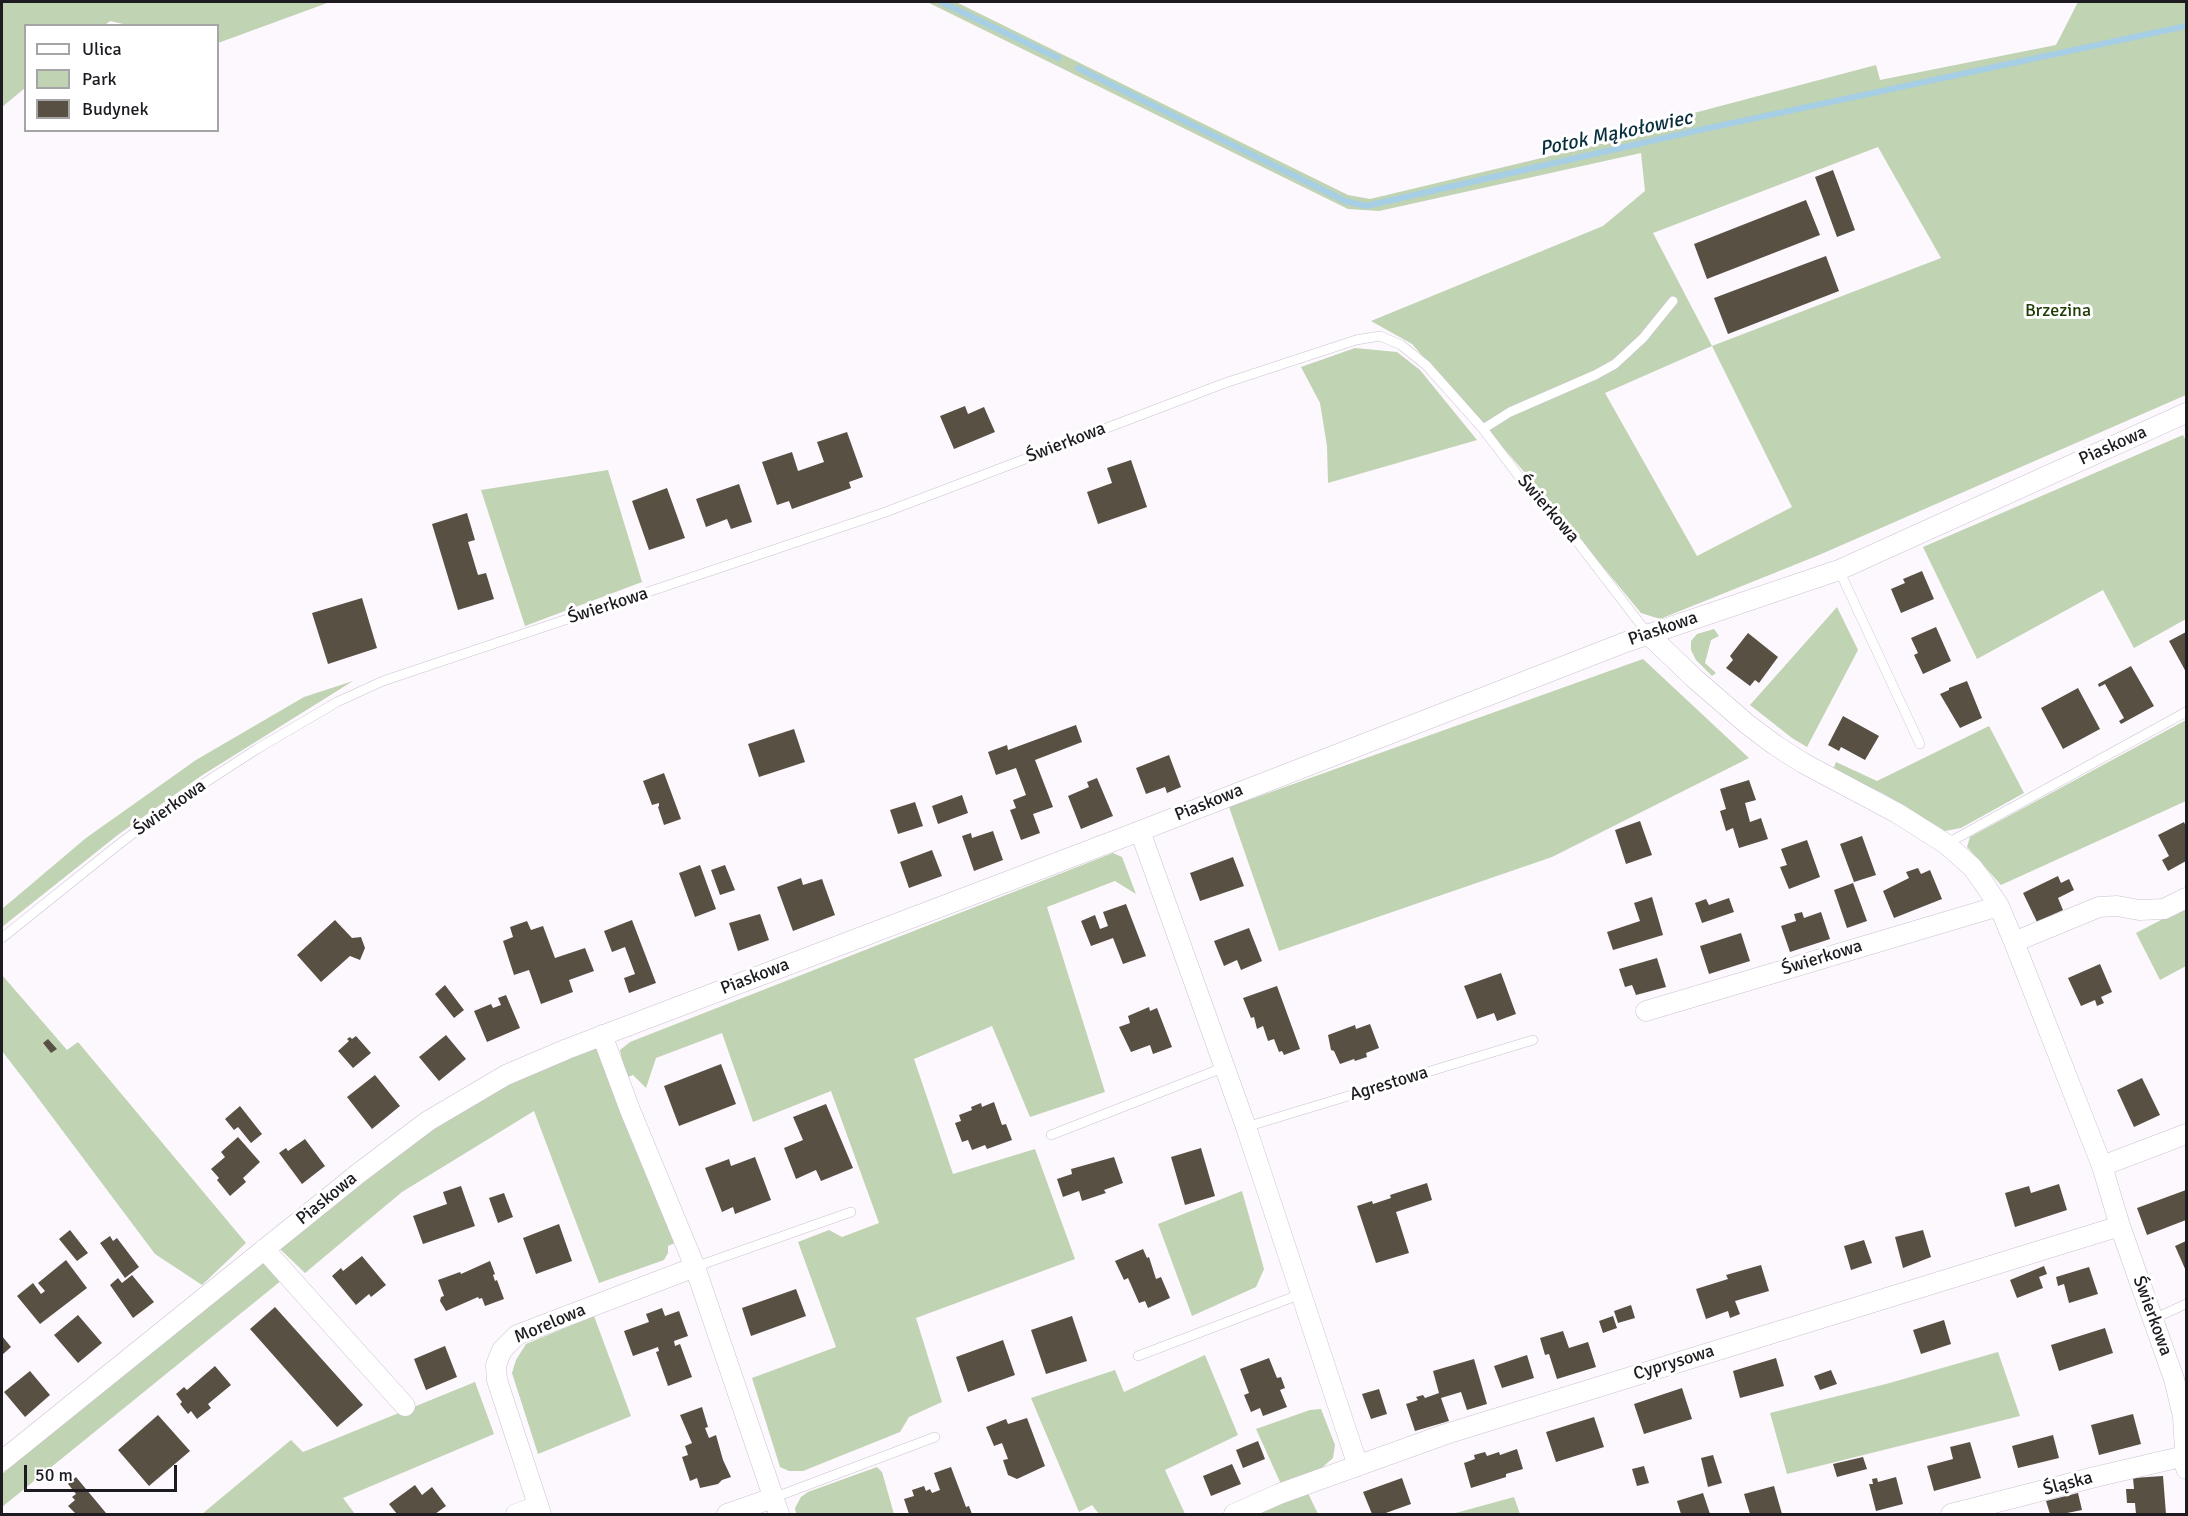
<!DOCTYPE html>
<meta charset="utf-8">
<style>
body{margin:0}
#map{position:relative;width:2188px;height:1516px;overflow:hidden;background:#fcf8fe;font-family:Signika,sans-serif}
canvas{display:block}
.frame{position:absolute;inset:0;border:3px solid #1e1b20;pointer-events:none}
.legend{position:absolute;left:24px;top:24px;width:195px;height:108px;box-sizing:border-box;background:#fff;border:2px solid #a5a4a6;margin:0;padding:8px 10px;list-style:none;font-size:18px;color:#1e1b20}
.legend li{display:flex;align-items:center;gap:12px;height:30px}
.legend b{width:30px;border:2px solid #a5a4a6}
.scale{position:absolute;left:24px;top:1465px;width:153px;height:27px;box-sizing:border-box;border:3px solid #1e1b20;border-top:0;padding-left:8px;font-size:18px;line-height:21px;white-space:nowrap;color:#1e1b20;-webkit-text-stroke:4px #fff;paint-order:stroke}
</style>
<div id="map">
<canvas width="2188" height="1516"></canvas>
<div class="frame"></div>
<ul class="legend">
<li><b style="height:8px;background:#fff"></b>Ulica</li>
<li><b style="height:16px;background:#c0d3b2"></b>Park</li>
<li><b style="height:16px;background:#595044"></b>Budynek</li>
</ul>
<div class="scale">50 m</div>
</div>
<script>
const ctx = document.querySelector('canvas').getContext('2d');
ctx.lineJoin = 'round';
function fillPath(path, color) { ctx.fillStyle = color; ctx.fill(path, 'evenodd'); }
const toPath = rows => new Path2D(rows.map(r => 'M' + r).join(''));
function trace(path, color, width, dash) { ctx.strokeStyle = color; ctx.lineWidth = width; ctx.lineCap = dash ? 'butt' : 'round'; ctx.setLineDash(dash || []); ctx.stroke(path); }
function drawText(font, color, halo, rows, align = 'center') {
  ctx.font = font + ' Signika,sans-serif'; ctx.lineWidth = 6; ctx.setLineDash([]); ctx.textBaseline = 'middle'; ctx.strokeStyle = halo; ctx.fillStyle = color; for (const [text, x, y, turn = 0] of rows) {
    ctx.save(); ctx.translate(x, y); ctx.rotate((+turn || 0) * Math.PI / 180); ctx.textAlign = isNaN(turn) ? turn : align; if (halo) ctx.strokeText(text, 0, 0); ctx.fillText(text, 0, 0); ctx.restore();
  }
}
fillPath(toPath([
 [2,2,330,2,218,43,218,26,132,26,110,21,105,25,26,26,25,88,2,107],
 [927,2,956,2,1348,195,1370,199,1638,135,1637,128,1876,65,1880,80,2056,45,2078,2,2186,2,2186,395,1819,555,1660,619,1641,613,1527,475,1412,344,1371,321,1603,226,1645,191,1641,153,1379,211,1348,209],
 [1878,147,1941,258,1712,346,1653,233],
 [1712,346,1792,507,1697,556,1605,393],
 [1355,348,1397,352,1420,370,1477,440,1328,483,1327,446,1320,403,1301,367],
 [2183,435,2186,441,2186,619,2134,648,2103,590,1977,659,1923,547],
 [608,470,642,582,525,626,481,490],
 [1837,607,1858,650,1807,747,1792,738,1750,705],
 [1714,629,1719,636,1711,640,1705,663,1716,673,1712,676,1696,660,1691,650,1691,641,1697,634],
 [1643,659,1749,758,1552,857,1279,951,1229,807],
 [353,681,201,776,119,834,2,927,2,909,86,838,196,760,304,697],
 [2186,720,2186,801,2001,885,1967,847,1970,837],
 [1989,726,2024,793,1961,828,1945,831,1884,794,1833,770,1836,762,1877,781],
 [1113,853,1122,857,1136,894,1115,881,1047,907,1105,1092,1030,1117,992,1026,914,1059,953,1174,1035,1149,1075,1259,916,1318,942,1402,909,1417,900,1432,803,1471,789,1471,780,1467,752,1378,836,1347,798,1242,829,1230,842,1237,879,1223,831,1091,753,1122,722,1033,656,1058,646,1088,633,1075,626,1078,620,1050,630,1042],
 [2186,907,2186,966,2160,980,2136,933],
 [2,975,67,1050,78,1042,246,1243,202,1285,155,1254,29,1086,2,1051],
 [588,1049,600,1049,675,1243,668,1246,668,1253,664,1260,599,1283,534,1111,402,1192,305,1273,279,1248,414,1142,493,1091],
 [1242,1191,1264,1269,1256,1287,1192,1316,1158,1224],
 [261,1260,282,1280,2,1507,2,1474],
 [594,1316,631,1416,538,1454,512,1373,516,1360,526,1344],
 [1998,1352,2020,1416,1787,1474,1770,1413,1886,1384],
 [1205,1355,1238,1435,1165,1470,1185,1514,1099,1514,1092,1505,1079,1512,1031,1398,1115,1370,1124,1392],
 [475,1382,494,1434,343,1498,355,1514,202,1514,291,1440,303,1452],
 [1321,1409,1335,1445,1333,1458,1317,1472,1281,1484,1256,1429,1310,1410],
 [877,1467,882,1472,894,1514,796,1514,795,1508,801,1497,808,1492],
 [1308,1493,1318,1514,1257,1514],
 [1514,1497,1520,1514,1452,1514]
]), '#c0d3b2');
trace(toPath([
 [941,2,1058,58],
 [1078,68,1345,201,1366,206,1695,131,2186,26]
]), '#a6cfe5', 6);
fillPath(toPath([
 [1833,170,1855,230,1837,237,1815,177],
 [1806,200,1820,235,1707,279,1694,244],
 [1826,256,1839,291,1728,334,1714,298],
 [965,406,968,414,984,407,995,432,954,449,940,416],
 [847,432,863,477,849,482,851,488,792,509,789,501,777,505,762,462,792,452,798,471,824,462,817,442],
 [1131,460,1147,507,1098,524,1087,492,1112,483,1107,468],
 [739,484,752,522,731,529,727,519,706,527,696,499],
 [667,488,685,538,649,550,632,501],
 [467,513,475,540,468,542,478,575,486,573,494,599,458,610,432,524],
 [1922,571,1934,599,1901,613,1891,589,1905,583,1903,579],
 [362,598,377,648,328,664,312,613],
 [1936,627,1951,661,1923,674,1914,655,1918,653,1911,638],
 [2186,632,2186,672,2169,641],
 [1748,633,1778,657,1759,683,1755,680,1750,686,1726,668,1733,660,1730,656],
 [2131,666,2154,706,2121,724,2119,721,2124,718,2105,684,2099,687,2098,684],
 [1967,681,1982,718,1960,728,1940,694,1949,690,1949,688],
 [2078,688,2100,729,2063,749,2041,708],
 [1843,716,1879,736,1865,760,1841,747,1839,751,1828,745],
 [1076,725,1082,742,1035,760,1053,807,1033,814,1040,833,1021,840,1010,810,1016,808,1013,800,1026,795,1016,768,996,775,988,752,1007,745,1008,750],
 [794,729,805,762,759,777,748,744],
 [1169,755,1181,787,1167,793,1165,787,1146,794,1136,768],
 [664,773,681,819,664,825,658,807,659,806,659,803,652,805,643,781],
 [1097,778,1113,816,1081,829,1068,796,1089,787,1087,782],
 [1749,780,1756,800,1745,803,1750,822,1761,818,1768,839,1739,848,1733,828,1726,831,1720,811,1726,809,1720,789],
 [962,795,968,813,938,824,932,806],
 [915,802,923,826,898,834,890,810],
 [1640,821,1652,855,1626,864,1615,830],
 [2184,822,2186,827,2186,861,2168,871,2162,860,2169,856,2158,835],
 [993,831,1003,860,974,871,962,836,971,833,972,838],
 [1862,836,1876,875,1854,882,1840,844],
 [1807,840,1820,877,1789,889,1780,867,1787,865,1781,849],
 [932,850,942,876,909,888,900,862],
 [1233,857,1244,886,1200,901,1190,873],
 [700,865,716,909,695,917,679,873],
 [725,865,735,890,720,895,711,870],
 [1918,868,1921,874,1930,870,1942,899,1894,918,1883,891,1909,878,1906,872],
 [2058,876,2061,883,2069,879,2074,890,2058,898,2063,910,2037,922,2023,893],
 [801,878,803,885,822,879,835,915,793,931,777,887],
 [1853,883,1867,921,1847,928,1834,890],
 [1652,897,1663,935,1613,950,1607,932,1640,921,1634,903],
 [1729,898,1734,912,1702,923,1695,903,1706,899,1709,905],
 [1126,904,1146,956,1123,964,1113,938,1091,946,1081,921,1095,915,1100,929,1108,926,1103,912],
 [1802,912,1804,918,1821,912,1830,939,1790,952,1781,926,1796,921,1794,914],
 [760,914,769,940,738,951,729,923],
 [335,920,352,938,361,937,365,948,360,960,350,956,321,982,297,955],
 [632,920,656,983,629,993,624,978,635,974,625,947,612,952,604,931],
 [527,921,531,930,543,926,555,958,585,948,594,971,569,980,573,992,541,1004,529,970,514,975,503,941,513,937,510,927],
 [1249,928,1262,961,1241,970,1237,960,1224,966,1214,941],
 [1741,933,1750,961,1709,974,1700,946],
 [1657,958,1666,987,1636,995,1632,985,1625,987,1619,969],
 [2100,964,2112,992,2101,997,2104,1003,2097,1006,2095,1000,2081,1006,2068,978],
 [1501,973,1516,1014,1497,1021,1494,1013,1477,1019,1464,986],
 [445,985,464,1010,454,1018,435,994],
 [1277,986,1300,1049,1284,1055,1282,1051,1279,1052,1274,1039,1268,1041,1263,1026,1257,1029,1254,1017,1251,1018,1243,998],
 [506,995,520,1028,487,1042,474,1011,491,1004,493,1008,501,1005,498,998],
 [1149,1007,1150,1011,1157,1008,1172,1047,1153,1054,1150,1045,1131,1052,1119,1027,1130,1023,1128,1016],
 [1370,1024,1379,1048,1366,1053,1367,1057,1355,1061,1354,1059,1340,1064,1334,1051,1331,1050,1328,1035,1355,1025,1356,1029],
 [446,1035,466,1059,439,1081,419,1057],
 [356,1036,371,1053,353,1068,338,1051,349,1041,347,1039,350,1037,352,1039],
 [48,1039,57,1049,51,1053,43,1043],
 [721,1064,736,1104,679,1126,664,1086],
 [375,1075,400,1106,372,1129,347,1097],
 [2142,1078,2160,1115,2134,1127,2117,1090],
 [994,1102,1002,1125,1006,1124,1012,1140,987,1149,985,1145,972,1150,968,1140,962,1142,955,1123,961,1121,959,1115,972,1110,971,1107,981,1103,982,1107],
 [826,1104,853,1168,821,1181,816,1170,796,1179,784,1148,803,1140,793,1117],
 [240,1106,262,1134,251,1143,238,1127,234,1130,225,1119],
 [238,1137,260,1162,243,1178,246,1182,230,1196,217,1180,219,1178,211,1169,225,1157,221,1152],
 [305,1139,325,1166,302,1184,279,1153,286,1148,288,1151],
 [1201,1148,1215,1196,1185,1205,1171,1157],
 [755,1157,771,1200,735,1214,733,1207,722,1212,705,1168,729,1159,731,1166],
 [1114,1157,1123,1183,1104,1190,1106,1193,1082,1201,1079,1191,1063,1197,1057,1179,1072,1174,1071,1169],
 [1427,1183,1432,1200,1396,1212,1409,1253,1376,1263,1357,1206,1372,1201,1373,1204,1391,1198,1390,1195],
 [2059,1184,2067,1210,2015,1227,2005,1193,2029,1186,2031,1193],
 [461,1186,475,1226,423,1244,413,1216,447,1204,443,1192],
 [2186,1190,2186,1220,2147,1235,2137,1208],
 [504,1193,513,1217,498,1223,489,1198],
 [559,1224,572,1261,536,1274,523,1238],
 [70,1230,88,1253,77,1261,59,1239],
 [1923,1230,1931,1257,1903,1268,1895,1237],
 [110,1236,113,1241,117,1238,139,1267,125,1278,100,1243],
 [1864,1240,1872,1263,1851,1270,1844,1246],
 [2186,1241,2186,1271,2175,1246],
 [1143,1249,1147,1258,1149,1257,1156,1279,1161,1277,1170,1298,1148,1308,1145,1301,1139,1303,1128,1278,1124,1280,1115,1261],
 [362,1256,386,1285,371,1297,369,1294,356,1305,332,1276,341,1268,343,1271],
 [66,1260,87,1288,40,1324,17,1296,33,1283,41,1294,45,1291,38,1283],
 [490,1261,495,1274,493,1275,495,1281,497,1280,504,1299,485,1306,482,1298,479,1299,478,1297,446,1311,440,1301,441,1297,444,1296,438,1280,460,1272,461,1274],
 [1761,1265,1769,1291,1735,1301,1740,1314,1730,1318,1728,1311,1706,1319,1696,1289,1728,1279,1726,1275],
 [2044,1266,2047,1274,2039,1277,2043,1288,2017,1298,2010,1280],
 [2089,1267,2098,1294,2069,1303,2064,1284,2058,1286,2056,1277],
 [132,1275,154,1302,133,1318,110,1285,118,1278,122,1283],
 [796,1289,806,1316,751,1336,742,1308],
 [1631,1305,1635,1318,1618,1323,1614,1311],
 [275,1307,363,1405,337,1427,250,1329],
 [662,1308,665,1316,679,1311,688,1336,674,1341,675,1346,680,1344,692,1377,668,1386,656,1352,659,1351,658,1347,633,1356,624,1331,649,1322,646,1314],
 [78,1315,102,1343,78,1363,54,1335],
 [1072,1316,1087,1361,1046,1374,1031,1330],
 [1613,1316,1617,1328,1603,1333,1599,1321],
 [1944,1320,1951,1344,1921,1354,1913,1330],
 [2105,1328,2113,1353,2059,1371,2051,1345],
 [1563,1331,1569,1348,1588,1342,1596,1367,1557,1379,1549,1354,1545,1355,1540,1338],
 [2,1336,11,1347,2,1355],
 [1003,1340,1015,1375,968,1392,956,1357],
 [445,1346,457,1377,426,1390,414,1359],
 [1527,1355,1534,1378,1502,1388,1494,1366],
 [1269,1358,1277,1378,1281,1377,1285,1388,1280,1390,1287,1407,1263,1416,1260,1408,1251,1412,1244,1395,1249,1393,1240,1369],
 [1776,1358,1784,1386,1740,1398,1733,1371],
 [1474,1359,1487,1404,1467,1410,1461,1392,1441,1398,1449,1421,1415,1431,1406,1404,1418,1400,1416,1397,1423,1395,1425,1398,1439,1393,1433,1371],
 [215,1366,231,1385,208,1404,211,1408,197,1419,191,1411,188,1414,180,1404,182,1402,176,1394,184,1387,187,1390],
 [1831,1370,1837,1384,1820,1390,1814,1376],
 [30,1371,50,1395,25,1417,4,1392],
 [1682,1388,1692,1419,1644,1434,1634,1404],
 [1379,1389,1387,1414,1371,1419,1362,1394],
 [702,1407,708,1427,705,1428,709,1438,716,1435,723,1460,731,1477,722,1480,718,1484,700,1488,697,1478,690,1481,682,1457,688,1455,685,1446,692,1443,680,1415],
 [2133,1414,2141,1444,2099,1455,2091,1425],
 [158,1415,190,1451,149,1486,118,1450],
 [1594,1417,1604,1447,1556,1462,1546,1432],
 [1027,1418,1045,1466,1017,1479,1008,1475,1003,1460,1008,1459,1002,1443,994,1446,986,1427,1006,1419,1008,1424],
 [2053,1435,2059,1458,2018,1468,2012,1446],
 [1258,1441,1265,1459,1243,1468,1236,1450],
 [1970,1442,1981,1478,1934,1491,1927,1466,1953,1459,1950,1447],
 [1517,1449,1523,1469,1506,1474,1506,1477,1471,1488,1464,1463,1475,1459,1474,1455,1485,1452,1487,1456,1499,1452,1500,1455],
 [1713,1455,1722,1483,1708,1487,1701,1458],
 [1863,1457,1867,1469,1837,1477,1833,1464],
 [1232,1464,1241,1484,1211,1496,1203,1476],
 [1644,1466,1649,1483,1637,1486,1632,1469],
 [951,1467,966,1507,969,1506,972,1514,909,1514,904,1499,914,1496,912,1490,924,1486,926,1491,930,1489,932,1493,940,1490,934,1473],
 [2163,1476,2166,1514,2136,1514,2135,1503,2127,1503,2126,1489,2134,1489,2133,1478],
 [76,1477,106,1513,105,1514,76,1514,68,1506,75,1500,72,1497,76,1494,68,1484],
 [1896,1477,1903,1504,1876,1511,1869,1484,1873,1484,1872,1479,1877,1478,1878,1482],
 [1402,1478,1411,1504,1383,1514,1372,1514,1363,1492],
 [415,1485,422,1495,432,1487,446,1506,435,1514,397,1514,389,1504],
 [1774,1486,1782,1514,1750,1514,1744,1494],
 [1703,1493,1710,1514,1681,1514,1677,1501],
 [2078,1493,2082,1510,2062,1514,2050,1514,2046,1501]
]), '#595044');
const service = toPath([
 [1483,429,1510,412,1595,375,1615,364,1643,338,1673,301],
 [1839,570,1920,744],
 [1946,844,2186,712],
 [2,938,118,845,172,804,257,749,337,702,383,681,883,513,1225,383,1356,340,1380,336,1401,345,1426,365,1483,429,1521,479,1579,544,1648,634],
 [1246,1127,1533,1040],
 [1051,1135,1225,1067],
 [695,1267,851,1212],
 [2153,1319,2186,1304],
 [1138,1356,1301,1294],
 [773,1498,935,1437]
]);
const minor = toPath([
 [1648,634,1694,678,1747,724,1775,745,1803,763,1897,813,1946,844,1972,867,1983,882,1999,906,2014,942,2102,1166,2120,1226,2174,1379,2183,1416,2186,1469],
 [1140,831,1246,1127,1358,1466],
 [2014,942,2099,907,2117,906,2139,910,2164,909,2186,898],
 [1646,1011,1999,906],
 [602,1035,630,1110,695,1267,779,1514],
 [2102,1166,2186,1134],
 [264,1249,405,1406],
 [2,1461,359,1173,428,1121,506,1075,567,1049,1140,831,1626,642,1839,570,2186,413],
 [516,1514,538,1506],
 [541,1514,497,1380,496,1365,502,1350,517,1335,695,1267],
 [727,1514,773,1498],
 [1234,1514,1279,1494,1446,1434,2120,1226],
 [1951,1514,2095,1477,2185,1456]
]);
trace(service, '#cbc2d1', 10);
trace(minor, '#cbc2d1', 21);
trace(service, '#fff', 9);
trace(minor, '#fff', 20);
drawText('18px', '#223c06', '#fff', [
 ["Brzezina",2058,311]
]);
drawText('18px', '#1e1b20', '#fff', [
 ["Świerkowa",1066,443,-21],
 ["Piaskowa",2113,446,-24],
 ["Świerkowa",1548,509,49],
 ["Świerkowa",608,606,-18],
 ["Piaskowa",1663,629,-19],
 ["Piaskowa",1209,803,-22],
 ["Świerkowa",170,808,-35],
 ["Świerkowa",1822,958,-17],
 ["Piaskowa",755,977,-21],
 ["Agrestowa",1389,1084,-17],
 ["Piaskowa",327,1199,-39],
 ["Świerkowa",2152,1316,70],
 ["Morelowa",550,1324,-23],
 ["Cyprysowa",1674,1363,-17],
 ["Śląska",2068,1484,-15]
]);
drawText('italic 20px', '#082e3e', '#fff', [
 ["Potok Mąkołowiec",1616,134,-12]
]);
</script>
